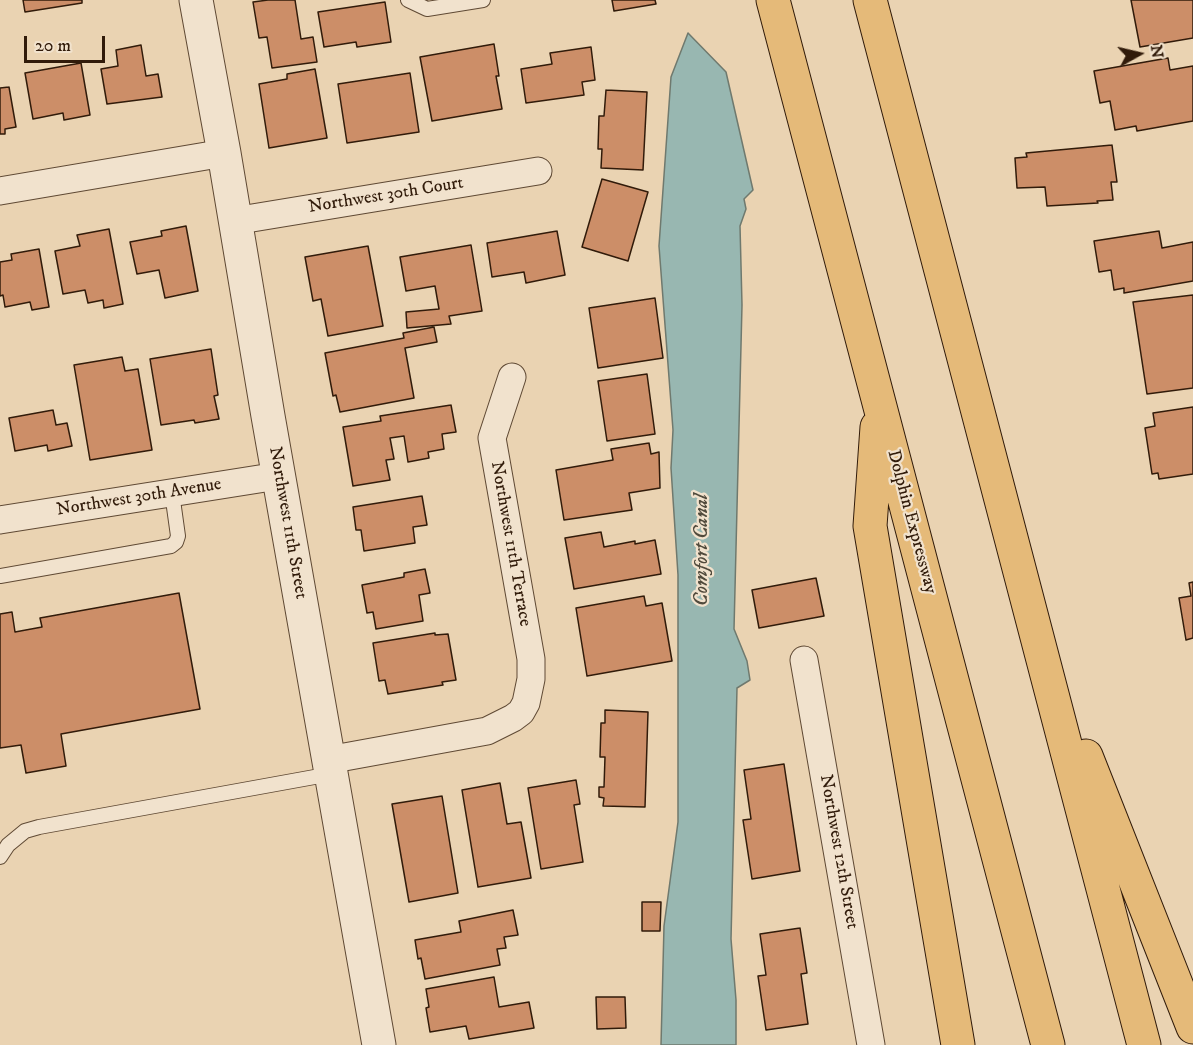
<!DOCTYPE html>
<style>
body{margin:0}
#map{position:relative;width:1193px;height:1045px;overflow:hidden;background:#ead3b2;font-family:"IM FELL DW Pica",serif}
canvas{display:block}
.north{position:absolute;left:1109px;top:24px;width:60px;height:60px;-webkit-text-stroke:4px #f1e2cd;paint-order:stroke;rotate:82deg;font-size:16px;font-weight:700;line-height:24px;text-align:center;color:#311b0a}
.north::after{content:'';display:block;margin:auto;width:21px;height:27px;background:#311b0a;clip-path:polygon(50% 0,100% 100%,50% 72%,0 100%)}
.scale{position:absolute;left:24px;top:36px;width:81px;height:27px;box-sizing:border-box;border:3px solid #311b0a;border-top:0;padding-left:8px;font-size:18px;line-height:21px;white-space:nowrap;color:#311b0a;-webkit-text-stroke:4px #f1e2cd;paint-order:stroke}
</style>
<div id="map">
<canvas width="1193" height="1045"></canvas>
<div class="north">N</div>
<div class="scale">20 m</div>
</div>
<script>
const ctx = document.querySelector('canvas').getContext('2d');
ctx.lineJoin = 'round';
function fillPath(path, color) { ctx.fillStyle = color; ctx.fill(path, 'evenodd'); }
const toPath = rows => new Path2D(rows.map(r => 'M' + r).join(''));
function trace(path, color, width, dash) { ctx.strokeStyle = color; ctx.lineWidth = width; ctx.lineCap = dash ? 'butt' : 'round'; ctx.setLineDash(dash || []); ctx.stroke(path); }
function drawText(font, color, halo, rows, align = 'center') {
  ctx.font = font + ' "IM FELL DW Pica",serif'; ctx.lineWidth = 4.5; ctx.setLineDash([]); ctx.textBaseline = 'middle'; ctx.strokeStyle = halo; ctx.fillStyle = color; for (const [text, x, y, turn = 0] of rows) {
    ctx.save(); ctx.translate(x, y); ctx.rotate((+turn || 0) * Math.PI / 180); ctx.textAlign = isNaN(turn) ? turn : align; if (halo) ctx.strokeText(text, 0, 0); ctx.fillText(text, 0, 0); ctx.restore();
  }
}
const water = toPath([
 [688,33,726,72,753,190,744,199,746,209,740,226,742,305,734,629,747,661,750,680,737,688,731,939,736,1000,736,1045,661,1045,664,926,678,822,678,575,671,468,673,430,659,246,671,77,688,33]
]);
fillPath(water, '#98b7b1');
trace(water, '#6f796e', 1.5);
const building = toPath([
 [23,0,82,0,82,3,25,12,23,0],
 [268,0,295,0,301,39,313,37,317,62,272,68,267,37,259,38,253,2,268,0],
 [612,0,655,0,656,4,614,11,612,0],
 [1131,0,1193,0,1193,38,1140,47,1131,0],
 [385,2,391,42,357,47,356,42,324,47,318,12,385,2],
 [494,44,499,76,496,76,502,109,432,121,420,57,494,44],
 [141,45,146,76,158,74,162,97,107,104,101,69,118,66,116,50,141,45],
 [591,47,595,80,582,82,584,95,526,103,521,69,552,64,550,53,591,47],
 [1168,58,1170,70,1193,66,1193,121,1137,131,1136,126,1115,130,1110,101,1100,103,1094,71,1168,58],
 [81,63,90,115,64,120,63,113,33,119,25,73,81,63],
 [315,69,327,138,269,148,259,84,287,79,287,74,315,69],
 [410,73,419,132,347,143,338,84,410,73],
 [9,87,16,127,5,129,5,134,0,134,0,88,9,87],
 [606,90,647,92,643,170,601,168,602,149,598,149,599,116,604,116,606,90],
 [1112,145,1117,182,1111,182,1113,200,1097,201,1098,203,1047,206,1045,187,1017,188,1015,158,1027,157,1026,153,1112,145],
 [602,179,648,192,628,261,582,247,602,179],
 [186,226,198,291,165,298,159,270,137,274,130,242,162,236,161,231,186,226],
 [109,229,123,304,104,308,103,300,88,303,85,290,63,294,55,251,80,246,77,235,109,229],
 [557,231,565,275,526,283,524,272,492,277,487,243,557,231],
 [1159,231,1162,248,1193,242,1193,281,1124,293,1124,288,1114,290,1111,270,1099,272,1094,241,1159,231],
 [471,245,482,311,449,316,451,324,407,328,406,312,439,309,435,286,406,291,400,257,471,245],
 [368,246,383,326,328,336,321,299,313,301,305,257,368,246],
 [39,249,49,307,32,310,30,302,5,307,3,295,0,296,0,262,12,260,11,254,39,249],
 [1193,295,1193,388,1147,394,1133,302,1193,295],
 [655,298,663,358,598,368,589,308,655,298],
 [434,327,437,342,405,348,414,398,340,412,336,395,333,396,325,353,404,338,403,333,434,327],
 [211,349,218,395,214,396,219,419,195,423,194,420,161,425,150,359,211,349],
 [122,357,125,371,138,369,152,450,90,460,74,365,122,357],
 [647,374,655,434,607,441,598,381,647,374],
 [451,405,456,432,442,434,444,449,428,452,429,458,408,462,404,436,390,438,394,459,386,460,390,480,353,486,343,427,381,421,380,416,451,405],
 [1193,407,1193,474,1159,479,1158,473,1152,474,1145,428,1155,426,1153,413,1193,407],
 [53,410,56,425,67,423,72,446,48,451,47,445,15,451,9,418,53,410],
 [649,443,651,454,659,452,660,488,629,493,632,510,564,520,556,470,613,460,611,449,649,443],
 [422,496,427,525,413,527,415,543,364,551,361,530,356,530,353,507,422,496],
 [601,532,604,547,635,541,635,544,655,540,661,574,574,589,565,538,601,532],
 [425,569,430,593,419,595,423,621,376,629,373,612,367,613,362,585,404,577,404,573,425,569],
 [816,578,824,616,759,628,752,590,816,578],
 [1193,582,1193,638,1186,640,1179,598,1191,596,1189,583,1193,582],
 [179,593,200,709,61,734,66,766,26,773,21,745,0,748,0,614,12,612,15,632,42,627,40,618,179,593],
 [644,596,646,606,662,603,672,661,587,676,576,608,644,596],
 [435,633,435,635,448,634,456,680,442,682,443,685,388,694,385,680,379,681,373,643,435,633],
 [605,710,648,712,645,807,603,806,604,798,599,797,599,787,604,787,605,757,600,757,601,723,605,723,605,710],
 [784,764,800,871,752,879,743,820,751,819,744,770,784,764],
 [576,780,580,804,574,805,583,862,541,869,528,788,576,780],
 [500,783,507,824,521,822,531,878,478,887,462,790,500,783],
 [442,796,458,893,409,902,392,804,442,796],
 [642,902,661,902,660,931,642,931,642,902],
 [513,910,518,935,504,937,506,948,497,949,500,965,425,979,421,958,418,959,415,940,461,932,459,921,513,910],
 [800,928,807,973,801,974,808,1024,766,1030,758,976,766,975,760,934,800,928],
 [494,977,499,1007,529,1002,534,1028,469,1039,466,1026,430,1032,426,1008,429,1007,426,989,494,977],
 [596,997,625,997,626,1028,597,1029,596,997]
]);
fillPath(building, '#cc8e68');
trace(building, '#311b0a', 1.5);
const service = toPath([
 [408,0,427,9,483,0],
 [0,576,171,546,176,542,178,536,172,493],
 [0,857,8,845,25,831,39,827,331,774]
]);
const minor = toPath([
 [0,191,224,153],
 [234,221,538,171],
 [0,520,278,476],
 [804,660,871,1045],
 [328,760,487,731,513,718,521,712,526,703,531,679,531,659,492,438,512,377]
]);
const tertiary = toPath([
 [196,0,224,153,268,416,379,1045]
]);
const motorway = toPath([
 [773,0,1048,1045],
 [870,0,1144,1045],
 [877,427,870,526,958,1045],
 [1086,756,1193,1027]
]);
trace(service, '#5f4934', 16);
trace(minor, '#5f4934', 29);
trace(tertiary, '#5f4934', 35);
trace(motorway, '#311b0a', 35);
trace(service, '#f1e2cd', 14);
trace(minor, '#f1e2cd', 27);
trace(tertiary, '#f1e2cd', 33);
trace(motorway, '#e5ba79', 33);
drawText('18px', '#311b0a', '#f1e2cd', [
 ["Northwest 30th Court",386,196,-9],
 ["Northwest 30th Avenue",139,498,-9],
 ["Dolphin Expressway",911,522,75],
 ["Northwest 11th Street",287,523,80],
 ["Northwest 11th Terrace",510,544,80],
 ["Northwest 12th Street",838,852,80]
]);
drawText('italic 20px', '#504a3c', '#f1e2cd', [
 ["Comfort Canal",703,550,-90]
]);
</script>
